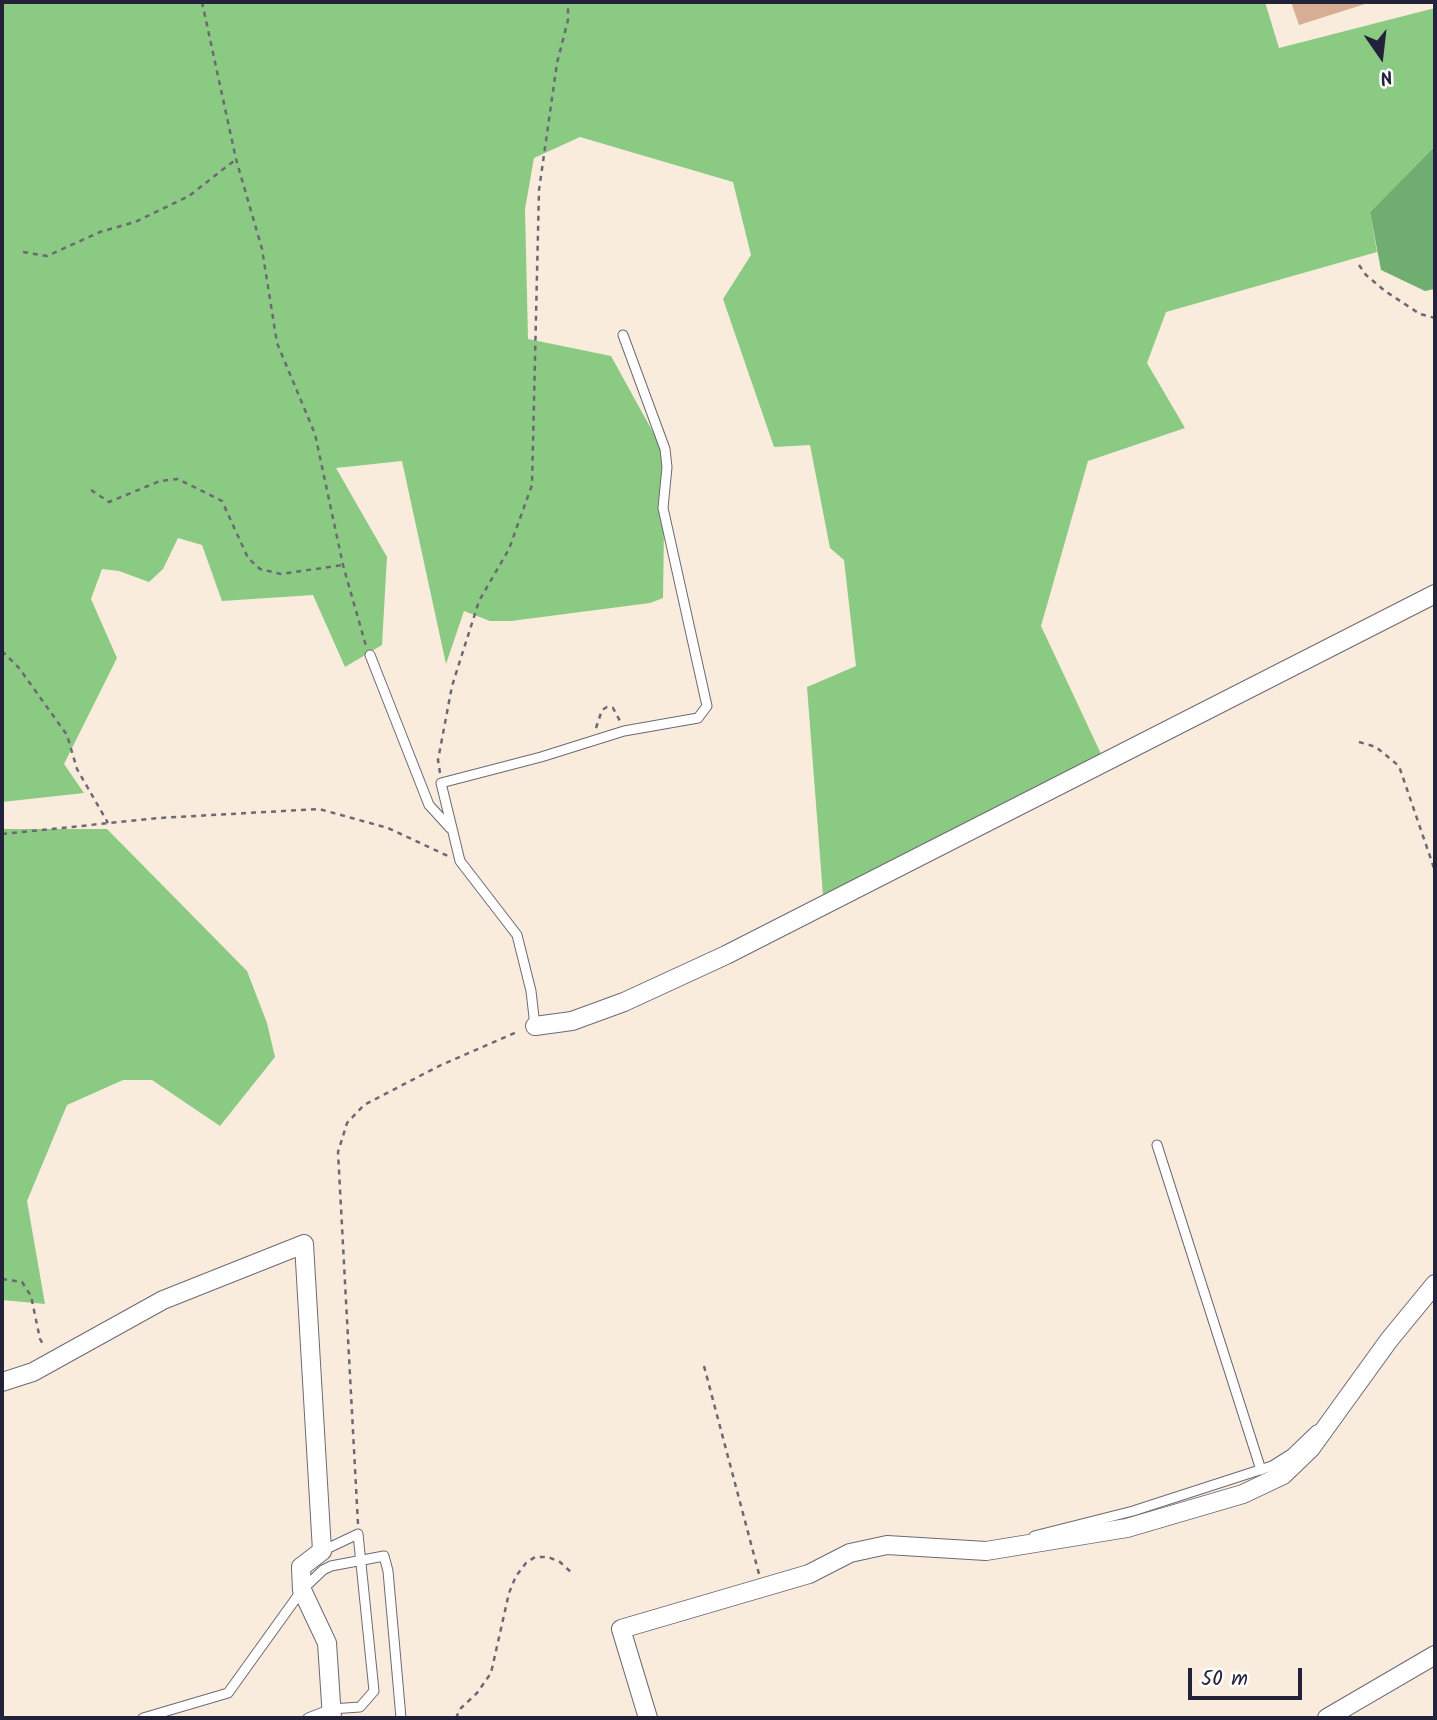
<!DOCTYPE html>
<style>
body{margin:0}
#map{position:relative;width:1437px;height:1720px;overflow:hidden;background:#f9ecdd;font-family:Kalam,sans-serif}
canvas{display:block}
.frame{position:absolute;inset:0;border:4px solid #22223b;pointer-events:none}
.north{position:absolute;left:1346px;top:21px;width:70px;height:70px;-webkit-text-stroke:5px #fff;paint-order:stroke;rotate:166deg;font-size:19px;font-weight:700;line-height:28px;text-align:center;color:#22223b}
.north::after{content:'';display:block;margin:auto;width:24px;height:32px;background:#22223b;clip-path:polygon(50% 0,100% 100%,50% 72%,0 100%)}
.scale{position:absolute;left:1188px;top:1668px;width:114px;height:32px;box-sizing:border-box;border:4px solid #22223b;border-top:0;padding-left:9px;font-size:21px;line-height:24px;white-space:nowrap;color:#22223b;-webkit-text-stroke:5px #fff;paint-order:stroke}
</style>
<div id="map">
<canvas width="1437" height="1720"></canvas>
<div class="frame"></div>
<div class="north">N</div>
<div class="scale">50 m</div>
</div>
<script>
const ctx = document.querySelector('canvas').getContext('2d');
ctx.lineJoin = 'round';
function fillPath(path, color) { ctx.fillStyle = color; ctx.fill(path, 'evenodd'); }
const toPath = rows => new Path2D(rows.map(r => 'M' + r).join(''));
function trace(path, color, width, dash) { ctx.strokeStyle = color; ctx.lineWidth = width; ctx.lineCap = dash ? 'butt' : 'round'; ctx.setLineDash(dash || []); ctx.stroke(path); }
fillPath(toPath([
 [2,2,1265,2,1279,48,1435,8,1435,146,1370,212,1377,252,1166,312,1147,363,1185,428,1088,461,1041,626,1102,756,823,895,807,687,856,666,844,560,830,548,810,445,774,447,723,299,751,255,733,182,580,137,534,158,525,209,528,339,611,356,665,454,663,598,650,603,511,621,490,621,464,611,446,664,402,461,336,468,387,557,382,645,345,667,313,595,222,601,202,545,178,538,163,569,149,582,119,571,102,569,91,599,117,658,64,764,84,793,2,802],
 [2,829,107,829,247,971,267,1023,275,1057,220,1126,152,1080,123,1080,67,1105,27,1201,45,1304,2,1300]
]), '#8aca82');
fillPath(toPath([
 [1435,146,1435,289,1425,291,1381,270,1370,212]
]), '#6fae70');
fillPath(toPath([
 [1291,2,1364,2,1365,4,1299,25]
]), '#d7ae93');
const lane = toPath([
 [370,655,429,805,450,828],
 [535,1026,531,991,517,935,460,861,441,783,541,757,624,731,698,718,707,706,663,508,667,467,665,449,623,335],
 [1157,1145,1261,1470],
 [1034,1536,1133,1511,1272,1466,1291,1454,1316,1430],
 [143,1718,228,1693,302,1590,323,1570,331,1566,384,1556,388,1571,401,1718],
 [308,1718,331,1709,360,1707,374,1691,358,1534,322,1551]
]);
const street = toPath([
 [535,1026,572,1021,624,1002,726,955,1435,594],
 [2,1382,33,1372,163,1300,304,1244,322,1551,301,1567,302,1590,327,1643,332,1718],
 [648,1718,621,1629,809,1574,850,1553,887,1545,986,1551,1127,1528,1243,1494,1283,1475,1311,1448,1389,1340,1435,1284],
 [1327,1718,1435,1655]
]);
trace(lane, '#6d6974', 11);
trace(street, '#6d6974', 20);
trace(toPath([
 [202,2,236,159,262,249,277,343,315,434,343,565,366,646],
 [23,252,47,256,100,232,135,222,189,196,235,160],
 [1359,265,1366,275,1385,291,1420,314,1435,318],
 [91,490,109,502,160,481,178,479,222,501,248,558,260,569,281,574,343,565],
 [2,651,19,668,67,735,77,769,108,823],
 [596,728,602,710,607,707,613,708,620,721],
 [1359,742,1376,747,1399,766,1435,871],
 [440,773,438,760,452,686,479,601,509,549,532,485,539,190,557,63,568,20,568,2],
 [2,834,159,818,319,809,388,828,448,856],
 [2,1279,22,1282,31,1296,40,1339,44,1346],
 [704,1366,759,1574],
 [358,1524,338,1152,347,1123,364,1105,441,1065,519,1031],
 [456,1718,460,1709,477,1693,491,1673,509,1593,516,1576,526,1563,535,1557,548,1557,560,1562,573,1574]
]), '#6d6974', 2.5, [5, 5]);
trace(lane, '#fff', 9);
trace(street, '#fff', 18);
</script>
